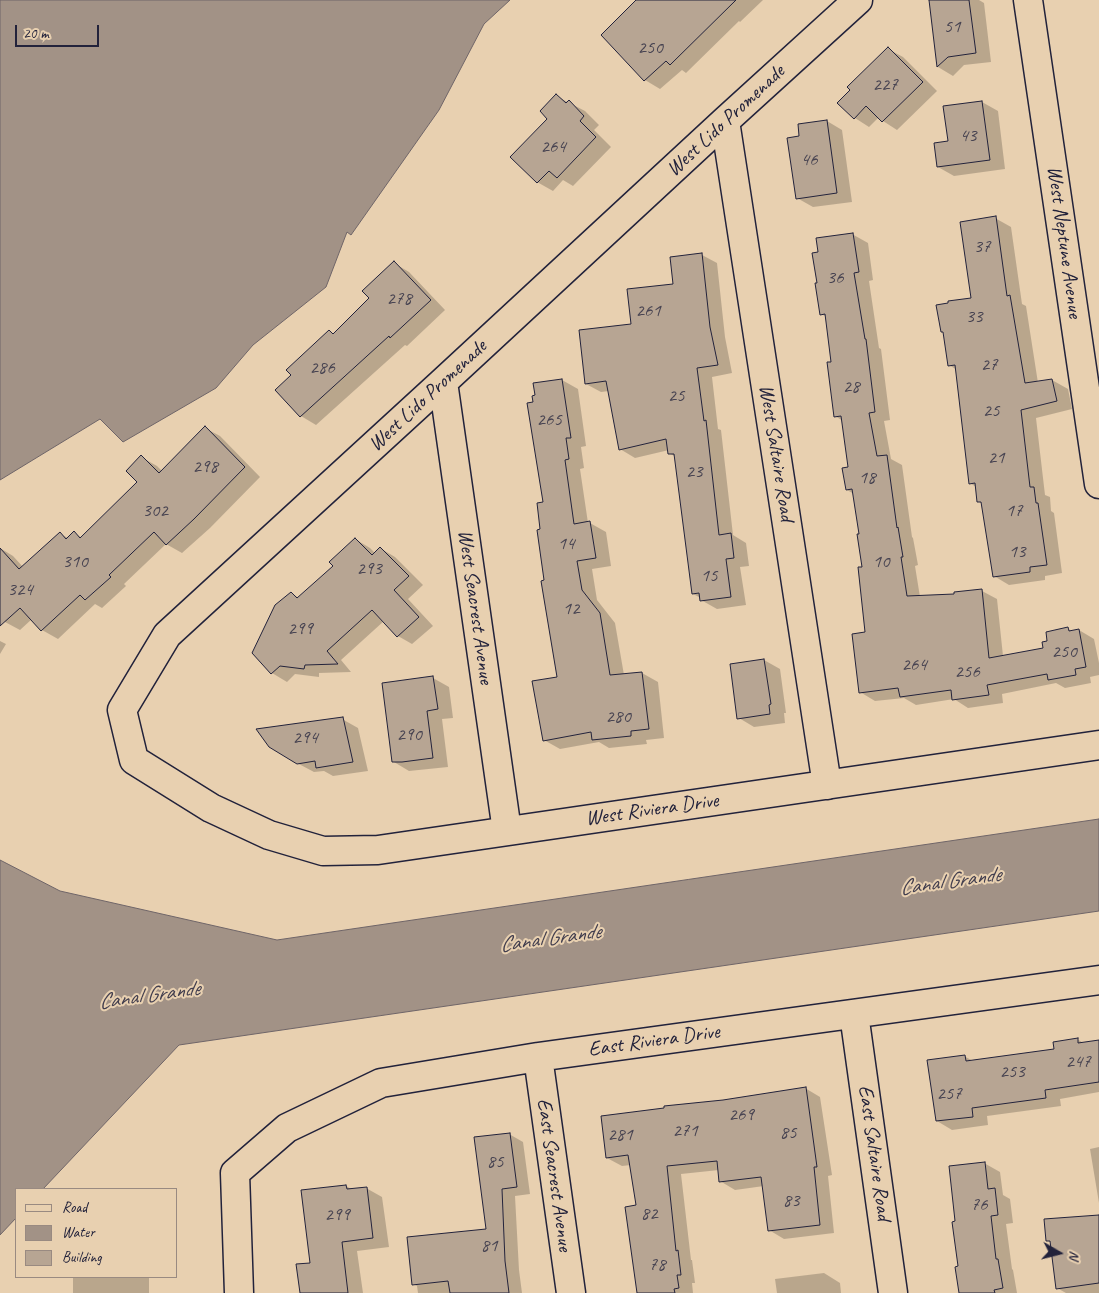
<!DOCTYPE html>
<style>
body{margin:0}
#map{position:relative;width:1099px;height:1293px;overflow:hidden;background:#e8d0b0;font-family:Caveat,sans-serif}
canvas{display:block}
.legend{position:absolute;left:15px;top:1188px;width:162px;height:90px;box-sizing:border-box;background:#e8d0b0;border:1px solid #998a81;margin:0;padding:6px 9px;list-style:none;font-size:15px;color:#22223b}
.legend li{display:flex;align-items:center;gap:10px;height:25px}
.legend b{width:25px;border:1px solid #998a81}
.north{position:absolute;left:1034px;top:1228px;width:50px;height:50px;-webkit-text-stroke:4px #e8d0b0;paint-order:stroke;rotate:98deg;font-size:14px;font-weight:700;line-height:20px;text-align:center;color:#22223b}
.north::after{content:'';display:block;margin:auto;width:18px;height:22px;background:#22223b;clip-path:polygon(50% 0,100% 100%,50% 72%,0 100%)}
.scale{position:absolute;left:15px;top:25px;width:84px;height:22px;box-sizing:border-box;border:2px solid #22223b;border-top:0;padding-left:6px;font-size:15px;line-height:18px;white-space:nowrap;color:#22223b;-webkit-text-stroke:4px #e8d0b0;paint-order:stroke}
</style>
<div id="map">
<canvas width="1099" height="1293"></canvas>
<ul class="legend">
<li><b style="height:6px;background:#e8d0b0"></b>Road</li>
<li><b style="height:14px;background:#a29286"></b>Water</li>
<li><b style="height:14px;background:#b7a593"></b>Building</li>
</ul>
<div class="north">N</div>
<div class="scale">20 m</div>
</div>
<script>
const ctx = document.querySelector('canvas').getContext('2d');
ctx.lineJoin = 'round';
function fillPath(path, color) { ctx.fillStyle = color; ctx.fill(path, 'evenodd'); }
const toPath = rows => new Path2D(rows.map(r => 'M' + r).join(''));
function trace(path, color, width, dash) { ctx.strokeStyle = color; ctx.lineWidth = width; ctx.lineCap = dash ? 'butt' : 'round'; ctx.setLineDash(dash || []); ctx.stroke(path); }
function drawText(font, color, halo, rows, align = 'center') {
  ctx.font = font + ' Caveat,sans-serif'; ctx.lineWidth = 4; ctx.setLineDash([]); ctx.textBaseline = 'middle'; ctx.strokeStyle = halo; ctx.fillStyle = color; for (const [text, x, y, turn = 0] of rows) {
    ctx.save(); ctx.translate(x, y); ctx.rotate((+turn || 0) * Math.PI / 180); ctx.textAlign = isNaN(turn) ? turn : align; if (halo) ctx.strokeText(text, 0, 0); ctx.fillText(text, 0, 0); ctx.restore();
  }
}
const water = toPath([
 [0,0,510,0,484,24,439,110,351,235,347,232,326,287,253,345,216,388,123,442,100,419,0,480,0,0],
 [1099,819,1099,911,179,1045,43,1189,16,1189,16,1218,0,1235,0,860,60,891,277,940,1099,819]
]);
fillPath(water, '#a29286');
trace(water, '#6f6568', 1);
fillPath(toPath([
 [637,0,763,0,740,22,739,21,686,73,682,70,660,89,645,80],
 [930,0,979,0,984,3,991,62,964,65,953,76,938,67],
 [888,49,903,57,937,91,897,130,883,121,879,117,869,127,855,118],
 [556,96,585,111,599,125,594,130,611,147,573,186,563,180,553,191,537,182,549,119],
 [982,102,998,111,1005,169,954,176,938,167,949,142],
 [827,121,842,130,852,202,813,207,797,198],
 [995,218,1011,227,1022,304,1026,306,1038,383,1052,380,1068,389,1072,409,1036,418,1045,495,1050,497,1051,511,1054,513,1062,573,1045,576,1045,580,1009,585,994,576,983,504,978,501,976,487,970,483,957,370,949,365,973,299],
 [852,234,868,243,873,280,869,281,879,348,881,349,890,420,884,421,891,459,902,465,912,537,913,538,918,565,915,566,920,597,956,596,982,591,997,599,1003,656,1044,649,1049,642,1068,629,1072,631,1079,630,1094,639,1099,663,1099,675,1090,677,1091,683,1065,688,1056,683,1002,694,1003,703,968,708,954,699,916,705,904,698,875,701,860,692,867,633,861,535,854,494,847,490,850,468,843,421,835,416,832,363,827,317,821,314,818,284,820,253],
 [702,255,717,263,725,337,732,373,712,377,718,429,721,430,733,535,746,543,749,566,740,567,746,605,717,609,701,600,701,598,693,594,676,457,669,453,669,450,635,458,620,449,609,391,601,392,586,384,633,325,674,285],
 [394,263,409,272,445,310,407,346,405,345,316,425,301,416,293,375,329,332,334,334,371,298],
 [562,380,578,389,586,446,581,447,584,468,580,469,588,523,590,523,606,532,611,566,592,569,597,600,615,623,624,675,642,673,658,682,664,738,646,740,647,744,609,748,599,742,560,749,544,740,558,678,546,581,542,530,544,503,534,403],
 [205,428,220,436,260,477,210,528,182,553,166,544,124,584,126,586,102,608,95,604,58,639,42,630,32,619,20,630,5,622,0,616,0,548,13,556,23,567,60,534,68,538,74,533,82,538,138,482,141,457,157,466,162,471],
 [355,539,370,548,375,553,380,548,395,557,423,585,408,599,433,626,412,644,398,636,384,621,341,660,351,672,319,673,319,677,295,674,287,682,272,673,254,653,291,593,299,598,335,566],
 [0,641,6,644,0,654],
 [764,660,780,669,786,713,784,713,785,723,754,727,739,718],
 [433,678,449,687,453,718,442,719,448,767,409,771,394,762],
 [342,719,358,728,368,771,333,776,324,771,314,772,297,763],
 [1077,1039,1085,1044,1099,1041,1099,1092,1060,1099,1061,1106,987,1116,988,1125,952,1130,937,1121,964,1056,973,1061,1056,1050],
 [805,1088,820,1097,832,1175,828,1176,834,1233,784,1239,769,1230,764,1186,735,1190,720,1181,719,1170,681,1174,691,1260,692,1260,695,1283,692,1283,693,1293,638,1293,637,1206,631,1165,622,1166,607,1158,723,1101],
 [509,1134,523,1142,530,1194,515,1196,519,1270,522,1293,418,1293,417,1286,413,1284,487,1230],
 [1099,1147,1099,1203,1090,1149],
 [984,1163,1000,1172,1003,1195,1010,1199,1013,1223,1006,1224,1012,1269,1013,1270,1017,1293,961,1293,957,1222],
 [346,1186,353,1190,366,1188,382,1197,389,1247,357,1251,363,1293,301,1293,311,1264],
 [1099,1216,1099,1293,1066,1293,1057,1288,1052,1243,1048,1240],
 [824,1273,840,1283,841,1293,777,1293,775,1279],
 [73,1277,149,1277,149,1293,73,1293]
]), '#0003');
const building = toPath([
 [636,0,736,0,670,65,666,61,644,81,601,35,636,0],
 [929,0,969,0,976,53,948,57,937,67,929,0],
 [888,47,923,82,882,122,866,106,854,119,837,103,850,90,847,87,888,47],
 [556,94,566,103,569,100,584,116,580,121,596,137,557,178,549,171,537,183,510,157,547,119,540,111,556,94],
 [982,101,990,160,937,167,934,143,948,141,943,106,982,101],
 [827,120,837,193,796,199,787,138,799,136,798,124,827,120],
 [996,216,1007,296,1010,295,1025,383,1052,379,1057,401,1021,410,1030,487,1034,487,1036,503,1038,503,1047,565,1030,567,1030,572,993,577,981,502,977,502,975,483,969,484,955,365,948,366,943,332,941,332,936,305,948,303,948,301,971,298,960,222,996,216],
 [853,233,859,272,854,273,865,339,866,339,875,412,869,413,877,456,887,455,897,528,898,527,903,557,901,557,907,596,954,594,954,592,982,589,989,658,1043,648,1042,642,1047,641,1046,632,1068,627,1069,631,1079,629,1086,667,1075,669,1076,675,1048,680,1047,674,987,685,989,695,952,700,951,690,900,697,898,688,859,693,852,634,865,632,858,567,862,567,857,534,859,534,852,489,846,490,842,468,848,467,841,416,834,417,827,362,831,362,825,314,820,315,815,283,817,283,812,253,818,252,816,238,853,233],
 [702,253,710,327,718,365,697,368,704,421,706,420,719,535,731,533,734,558,726,559,731,597,700,601,699,593,692,594,674,454,668,454,666,439,619,450,606,381,585,384,579,330,631,324,627,289,673,284,670,257,702,253],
 [394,261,431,300,390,338,389,336,300,417,275,390,291,375,286,370,329,330,333,334,369,298,362,291,394,261],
 [562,379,571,438,566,438,569,459,565,460,574,524,590,521,596,558,577,561,582,590,600,613,610,675,642,672,649,729,631,731,631,736,592,740,591,732,543,741,532,681,557,677,541,581,544,580,537,530,540,529,537,503,543,502,527,403,533,402,532,396,535,395,533,383,562,379],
 [205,426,245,467,194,519,166,545,154,532,109,575,111,577,85,600,80,595,41,631,20,608,0,626,0,548,19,569,60,532,66,539,74,531,80,538,137,482,126,471,141,455,159,473,205,426],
 [355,538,372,555,380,547,409,576,394,590,419,617,397,637,372,610,327,651,338,664,305,665,304,669,280,666,271,674,252,653,275,605,291,592,297,598,333,566,329,562,355,538],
 [764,659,771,704,769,705,770,714,737,719,730,664,764,659],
 [433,676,438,709,427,711,433,758,402,762,392,762,382,683,433,676],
 [343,717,353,762,316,768,315,761,297,764,269,747,256,729,343,717],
 [1078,1038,1078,1043,1099,1040,1099,1082,1045,1090,1046,1098,972,1108,973,1117,936,1121,927,1060,965,1055,966,1061,1054,1049,1053,1042,1078,1038],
 [806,1087,817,1167,814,1167,820,1225,768,1231,761,1177,719,1182,717,1161,667,1166,676,1251,678,1250,681,1275,677,1275,679,1288,674,1289,675,1293,637,1293,625,1207,636,1205,628,1155,606,1158,601,1116,664,1108,664,1106,723,1100,806,1087],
 [510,1133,517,1187,502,1189,505,1261,509,1293,450,1293,448,1281,412,1285,407,1237,486,1229,474,1137,510,1133],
 [985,1162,988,1189,995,1188,998,1215,991,1216,996,1259,998,1259,1003,1288,994,1290,995,1293,959,1293,955,1267,958,1266,952,1222,955,1221,949,1166,985,1162],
 [346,1185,347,1189,367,1187,373,1238,342,1242,348,1293,300,1293,296,1264,310,1263,301,1190,346,1185],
 [1099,1215,1099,1283,1056,1289,1050,1241,1046,1241,1044,1219,1099,1215]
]);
fillPath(building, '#b7a593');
trace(building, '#22223b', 1);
const minor = toPath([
 [858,0,725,121,443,382,167,635,122,710,134,760,211,808,269,835,323,851,378,850,1099,745],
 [1028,0,1099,484],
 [725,121,827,785],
 [443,382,507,831],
 [854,1014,893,1293],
 [538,1057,571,1293],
 [239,1293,235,1173,287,1128,381,1083,538,1057,1099,980]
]);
trace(minor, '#22223b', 31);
trace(minor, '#e8d0b0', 28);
drawText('19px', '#474351', null, [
 ["51",952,27],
 ["250",650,48],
 ["227",885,85],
 ["43",968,136],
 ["264",553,147],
 ["46",809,160],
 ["37",982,247],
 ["36",835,278],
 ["278",399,299],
 ["261",648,311],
 ["33",974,317],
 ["27",989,365],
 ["286",322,368],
 ["28",851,387],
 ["25",676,396],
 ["25",991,411],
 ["265",549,420],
 ["21",996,458],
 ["298",205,467],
 ["23",694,472],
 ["18",867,478],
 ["302",155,511],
 ["17",1014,511],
 ["14",566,544],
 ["13",1017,552],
 ["310",75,562],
 ["10",881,562],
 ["293",369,569],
 ["15",709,576],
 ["324",20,590],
 ["12",571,609],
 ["299",300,629],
 ["250",1064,652],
 ["264",914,665],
 ["256",967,672],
 ["280",618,717],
 ["290",409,735],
 ["294",305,738],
 ["247",1078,1062],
 ["253",1012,1072],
 ["257",949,1094],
 ["269",741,1115],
 ["271",685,1131],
 ["85",788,1133],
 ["281",620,1135],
 ["85",495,1162],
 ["83",791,1201],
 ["76",979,1205],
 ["82",649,1214],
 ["299",337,1215],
 ["81",489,1246],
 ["78",657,1265]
]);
drawText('21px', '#22223b', '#e8d0b0', [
 ["West Lido Promenade",726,121,-43],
 ["West Neptune Avenue",1064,242,82],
 ["West Lido Promenade",428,396,-43],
 ["West Saltaire Road",776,453,81],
 ["West Seacrest Avenue",475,607,82],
 ["West Riviera Drive",652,810,-8],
 ["East Riviera Drive",654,1041,-8],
 ["East Saltaire Road",874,1153,82],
 ["East Seacrest Avenue",554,1175,82]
]);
drawText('italic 22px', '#423e4e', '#e8d0b0', [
 ["Canal Grande",950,882,-8],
 ["Canal Grande",550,939,-8],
 ["Canal Grande",149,996,-8]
]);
</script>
